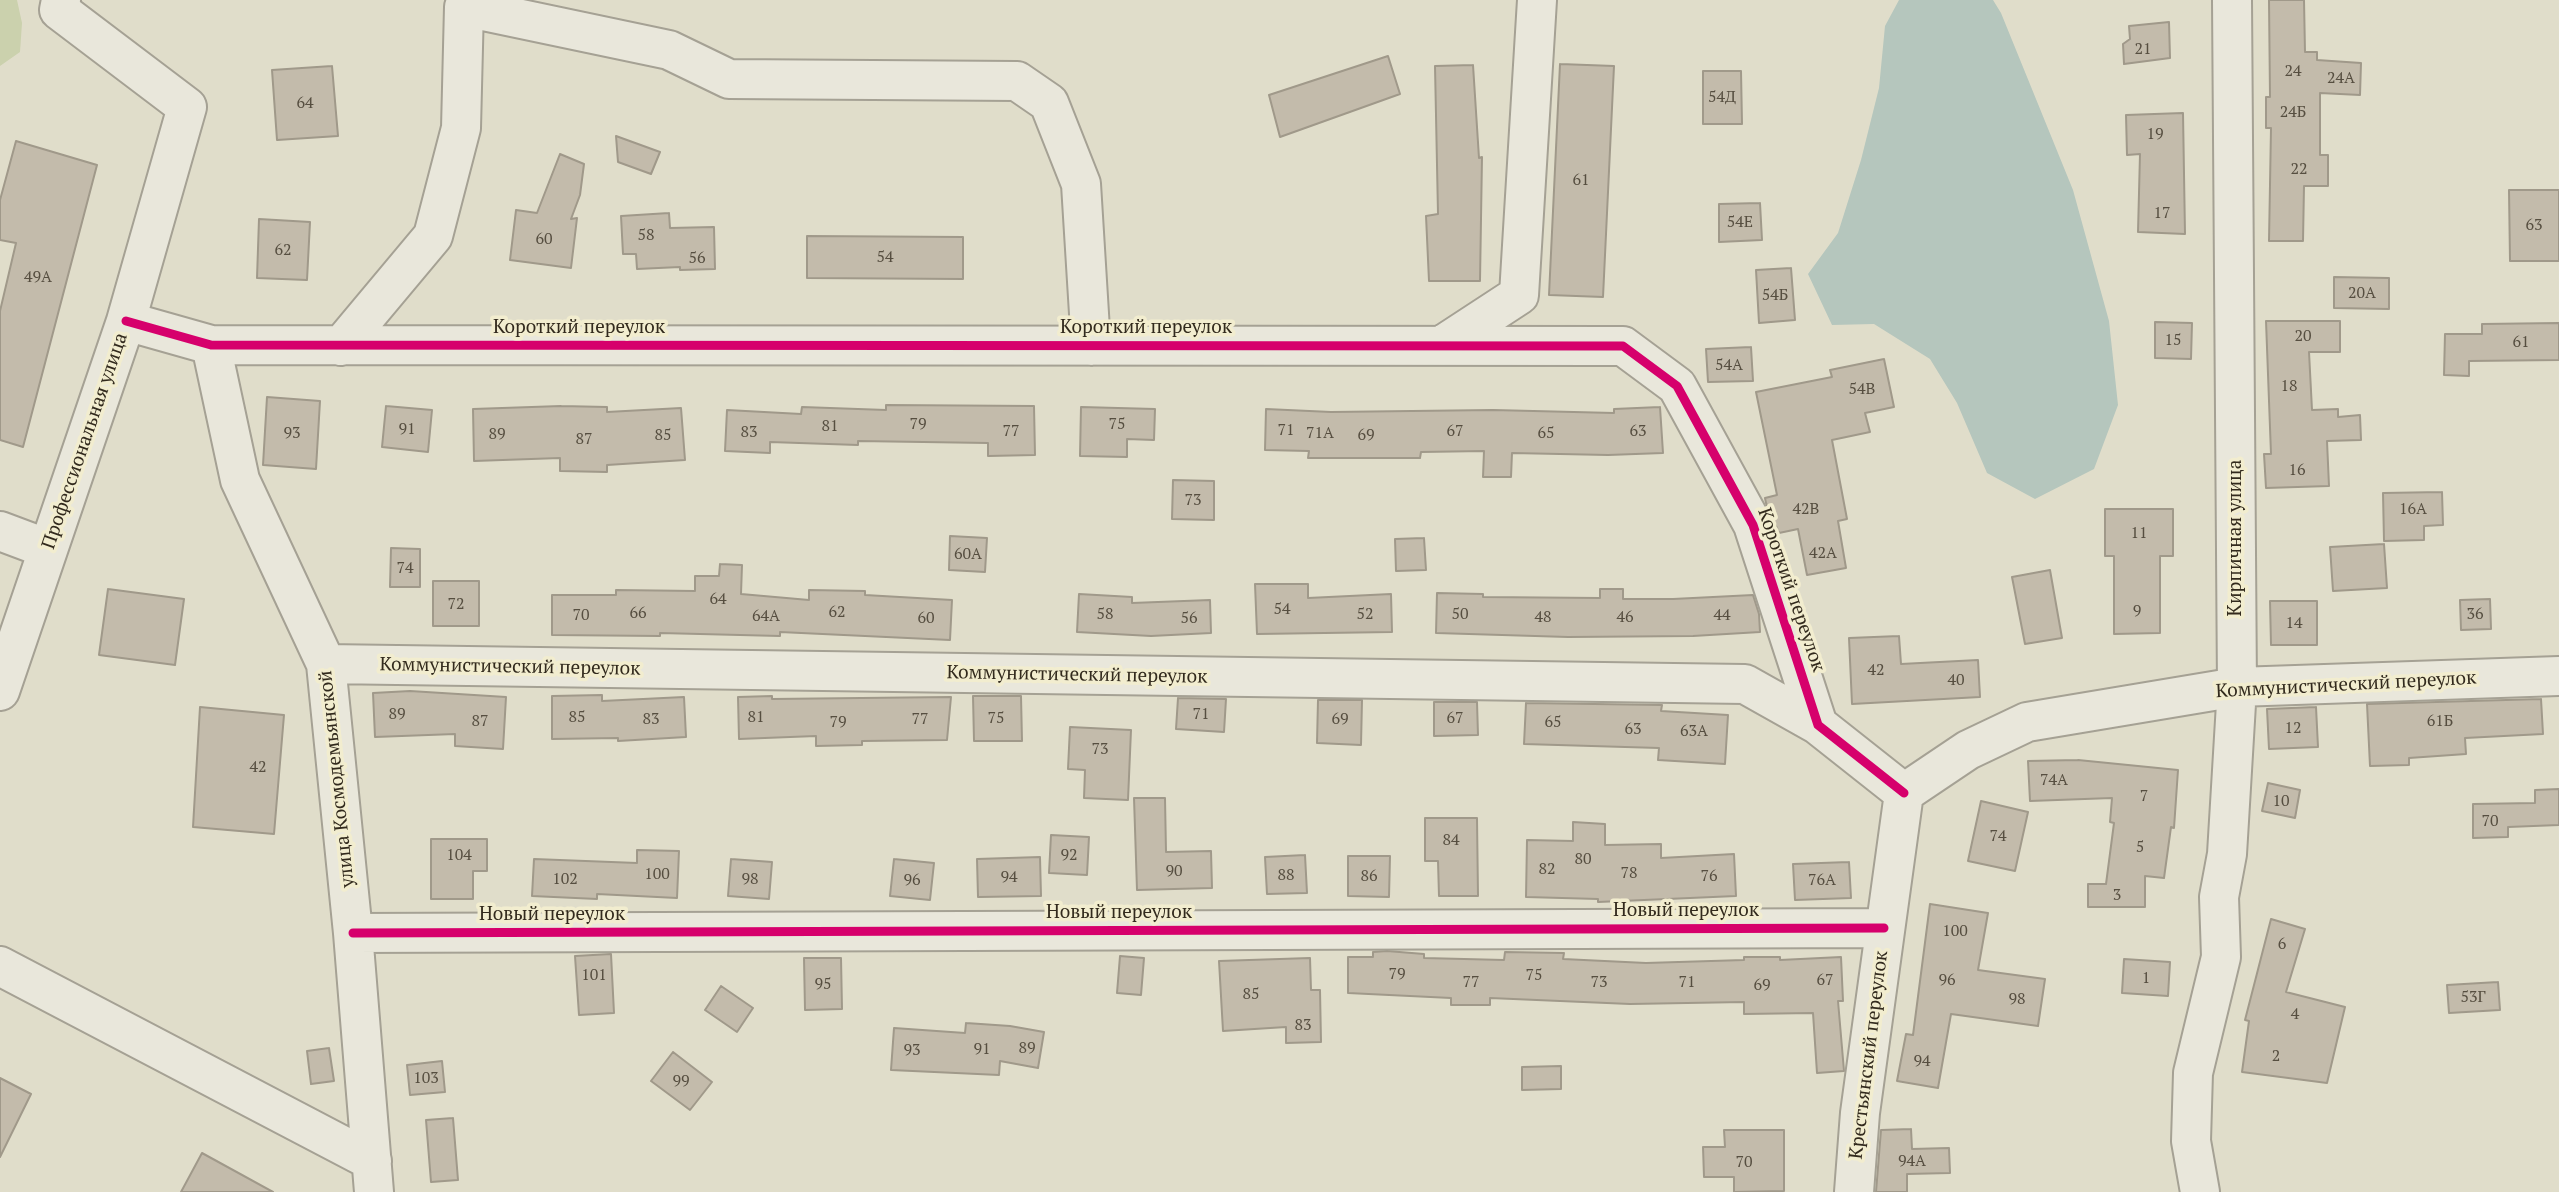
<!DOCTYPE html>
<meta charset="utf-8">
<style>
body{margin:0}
canvas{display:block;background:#e0ddca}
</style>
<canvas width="2559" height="1192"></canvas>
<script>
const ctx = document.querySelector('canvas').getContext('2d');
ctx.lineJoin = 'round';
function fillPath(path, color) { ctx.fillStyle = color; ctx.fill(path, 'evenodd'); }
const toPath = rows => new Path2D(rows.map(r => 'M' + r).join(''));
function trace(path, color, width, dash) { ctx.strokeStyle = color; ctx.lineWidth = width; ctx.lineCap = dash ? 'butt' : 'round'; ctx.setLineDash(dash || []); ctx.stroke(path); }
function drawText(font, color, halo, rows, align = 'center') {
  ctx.font = font + ' "PT Serif",serif'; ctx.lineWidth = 7; ctx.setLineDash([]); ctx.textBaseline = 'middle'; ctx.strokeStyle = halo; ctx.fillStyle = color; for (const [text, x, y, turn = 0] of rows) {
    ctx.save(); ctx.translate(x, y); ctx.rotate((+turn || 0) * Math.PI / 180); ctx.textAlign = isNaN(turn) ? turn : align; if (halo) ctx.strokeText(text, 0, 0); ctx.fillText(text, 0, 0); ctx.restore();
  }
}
fillPath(toPath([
 [0,0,17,0,22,23,20,52,0,66]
]), '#cbd1ad');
fillPath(toPath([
 [1899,0,1993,0,2001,13,2073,190,2109,321,2118,405,2094,469,2035,499,1987,473,1957,403,1930,359,1874,324,1832,325,1808,274,1838,233,1861,160,1879,88,1885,26]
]), '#b5c6bd');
const building = toPath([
 [2269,0,2304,0,2305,52,2317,52,2317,60,2361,63,2360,95,2320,93,2320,155,2328,155,2328,186,2304,186,2303,241,2269,241,2271,128,2266,128,2266,97,2270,97,2269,0],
 [2169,22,2170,58,2124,64,2123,44,2130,39,2129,26,2169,22],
 [1388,56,1400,94,1280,137,1269,95,1388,56],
 [1560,64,1614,66,1603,297,1549,295,1560,64],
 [1473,65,1479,158,1482,157,1480,281,1429,281,1426,216,1438,214,1435,66,1473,65],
 [332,66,338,136,277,140,272,70,332,66],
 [1703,71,1741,71,1742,124,1703,124,1703,71],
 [2183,113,2185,234,2138,232,2140,154,2127,155,2126,115,2183,113],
 [616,136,660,152,651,174,618,162,616,136],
 [16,141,97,165,23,447,0,440,0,311,16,243,0,240,0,200,16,141],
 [560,154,584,164,580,195,571,219,577,218,571,268,510,260,516,210,537,213,560,154],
 [2509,190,2559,190,2559,261,2510,261,2509,190],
 [1760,203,1762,240,1719,242,1719,204,1760,203],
 [669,213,670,228,714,227,715,269,680,270,680,267,637,269,636,254,623,254,621,216,669,213],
 [259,219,310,222,307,280,257,278,259,219],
 [807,236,963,237,963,279,807,278,807,236],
 [1791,268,1795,320,1759,323,1756,270,1791,268],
 [2334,277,2389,278,2389,309,2334,308,2334,277],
 [2266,321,2340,321,2340,352,2309,352,2312,410,2338,409,2338,417,2360,415,2361,440,2327,441,2329,486,2266,488,2264,454,2271,454,2266,321],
 [2155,322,2192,323,2191,359,2155,358,2155,322],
 [2559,323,2559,360,2469,361,2469,376,2444,375,2445,334,2482,334,2482,324,2559,323],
 [1751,347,1753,381,1708,382,1706,349,1751,347],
 [1884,359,1894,407,1865,413,1870,432,1832,440,1847,519,1838,521,1846,568,1807,575,1798,529,1779,533,1766,503,1765,498,1777,495,1756,392,1832,377,1830,370,1884,359],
 [267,397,320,401,316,469,263,465,267,397],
 [886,405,1034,406,1035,455,988,456,988,443,858,441,858,445,770,442,770,453,725,451,727,410,801,414,802,407,886,410,886,405],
 [386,406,432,410,428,452,382,447,386,406],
 [561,406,607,407,607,412,681,408,685,460,607,465,607,472,560,471,560,458,474,461,473,409,561,406],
 [1081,407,1155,409,1154,440,1127,439,1127,457,1080,456,1081,407],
 [1660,407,1663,453,1608,455,1512,453,1511,477,1483,477,1484,451,1421,452,1420,458,1308,458,1309,451,1265,450,1266,409,1331,412,1493,410,1614,413,1614,409,1660,407],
 [1173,480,1214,481,1214,520,1172,519,1173,480],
 [2442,492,2443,525,2424,526,2424,540,2384,541,2383,493,2442,492],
 [2105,509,2173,509,2173,556,2160,556,2160,633,2114,634,2114,556,2105,556,2105,509],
 [950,536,987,538,985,572,949,570,950,536],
 [1424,538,1426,570,1396,571,1395,539,1424,538],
 [2384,544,2387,588,2333,591,2330,547,2384,544],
 [391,548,420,549,420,587,390,587,391,548],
 [720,564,742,565,741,594,809,600,809,590,865,591,865,595,952,600,950,640,780,632,780,636,660,633,660,636,552,635,552,595,616,595,616,590,695,591,695,576,719,576,720,564],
 [2050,570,2062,638,2025,644,2012,577,2050,570],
 [433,581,479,581,479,626,433,626,433,581],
 [1255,584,1308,584,1308,598,1391,594,1392,632,1257,634,1255,584],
 [108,589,184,599,175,665,99,655,108,589],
 [1600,589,1623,589,1623,599,1673,599,1753,595,1759,614,1760,632,1693,636,1568,637,1436,633,1437,593,1483,594,1483,597,1600,598,1600,589],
 [1079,594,1132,597,1132,603,1210,600,1211,633,1151,636,1077,632,1079,594],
 [2490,599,2491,629,2461,630,2460,600,2490,599],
 [2270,601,2317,601,2317,645,2271,645,2270,601],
 [1899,636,1901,664,1978,660,1980,697,1852,704,1849,638,1899,636],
 [410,691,506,697,503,749,455,746,455,734,375,737,373,693,410,691],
 [602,695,602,701,684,697,686,737,618,741,618,738,552,739,552,696,602,695],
 [772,696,772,699,951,697,947,740,862,741,862,745,816,746,816,736,739,739,738,697,772,696],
 [973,696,1021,696,1022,741,974,741,973,696],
 [1178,698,1226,699,1224,732,1176,729,1178,698],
 [2541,699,2543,734,2465,738,2466,754,2409,758,2409,765,2370,766,2367,704,2541,699],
 [1318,700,1362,700,1361,745,1317,743,1318,700],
 [1434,702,1477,702,1478,735,1434,736,1434,702],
 [1526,703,1662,705,1661,711,1728,715,1725,764,1658,760,1659,748,1524,744,1526,703],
 [200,707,284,715,274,834,193,827,200,707],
 [2316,707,2318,747,2269,749,2267,709,2316,707],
 [1070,727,1131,730,1128,800,1084,798,1085,770,1068,769,1070,727],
 [2078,760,2178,770,2174,828,2171,827,2164,878,2145,876,2145,907,2088,907,2088,884,2106,884,2114,823,2110,822,2112,798,2030,801,2028,761,2078,760],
 [2268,783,2300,790,2295,818,2262,811,2268,783],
 [2559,789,2559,825,2508,827,2508,837,2473,838,2473,804,2535,803,2535,790,2559,789],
 [1134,798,1165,798,1166,852,1211,851,1212,888,1137,890,1134,798],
 [1981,801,2028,812,2015,871,1968,861,1981,801],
 [1425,818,1477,818,1478,896,1439,896,1438,861,1425,861,1425,818],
 [1573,822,1605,824,1605,845,1661,844,1661,858,1734,854,1736,896,1598,902,1598,899,1526,897,1527,840,1573,841,1573,822],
 [1051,835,1089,837,1087,875,1049,873,1051,835],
 [431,839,487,839,487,871,473,871,473,899,431,899,431,839],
 [637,850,679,851,677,898,597,894,597,899,532,896,534,859,637,863,637,850],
 [1305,855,1307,893,1267,894,1265,857,1305,855],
 [1348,856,1390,856,1389,897,1348,896,1348,856],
 [1040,857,1041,896,978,897,977,859,1040,857],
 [731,859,772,862,769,899,728,896,731,859],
 [894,859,934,863,930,900,890,896,894,859],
 [1849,862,1851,898,1795,900,1793,864,1849,862],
 [1930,904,1988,913,1978,970,2045,979,2038,1026,1951,1014,1938,1088,1897,1081,1906,1034,1913,1035,1930,904],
 [2271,919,2305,929,2286,992,2345,1007,2327,1083,2242,1072,2249,1021,2245,1020,2271,919],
 [1387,951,1424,954,1424,958,1504,960,1505,952,1564,953,1563,959,1646,963,1744,960,1744,957,1780,957,1780,960,1841,957,1843,1001,1838,1001,1844,1071,1817,1073,1813,1013,1744,1014,1744,1002,1630,1004,1490,998,1490,1005,1451,1005,1451,998,1348,993,1348,957,1373,957,1373,952,1387,951],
 [611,954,614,1013,579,1015,575,956,611,954],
 [1120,956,1144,958,1141,995,1117,993,1120,956],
 [804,958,841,958,842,1009,805,1010,804,958],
 [1310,958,1311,990,1320,990,1321,1042,1286,1043,1286,1027,1223,1031,1219,961,1310,958],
 [2124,959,2170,962,2168,996,2122,993,2124,959],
 [2498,982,2500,1010,2449,1013,2447,985,2498,982],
 [721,986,753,1008,737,1032,705,1010,721,986],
 [966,1023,1010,1026,1044,1032,1038,1068,1000,1061,999,1075,891,1070,894,1028,965,1033,966,1023],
 [329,1048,334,1081,311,1084,307,1051,329,1048],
 [673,1052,712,1082,690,1110,651,1081,673,1052],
 [442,1061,445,1092,410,1095,407,1065,442,1061],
 [1561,1066,1561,1089,1522,1090,1522,1067,1561,1066],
 [0,1078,31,1094,0,1157,0,1078],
 [453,1118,458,1180,431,1182,426,1120,453,1118],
 [1911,1129,1912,1149,1949,1148,1950,1173,1907,1174,1907,1192,1876,1192,1881,1130,1911,1129],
 [1724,1130,1784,1130,1784,1191,1734,1192,1734,1177,1704,1177,1703,1147,1725,1147,1724,1130],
 [202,1153,273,1192,181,1192,202,1153]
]);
fillPath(building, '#c3bbab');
trace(building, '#a0998a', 2);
const minor = toPath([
 [126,321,211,345,1623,346,1677,386,1753,525,1818,725,1904,793],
 [211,345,240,480,326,664,353,933,374,1192],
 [341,346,433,236,461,128,464,7,669,50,729,79,1017,81,1049,103,1081,184,1091,346],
 [1441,346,1519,295,1537,0],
 [0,531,48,549],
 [326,664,1745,684,1818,725],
 [0,691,126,321,187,107,59,10,61,0],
 [1904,793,1968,750,2027,722,2237,687,2559,676],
 [353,933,1884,928],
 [0,966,372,1161],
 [1854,1192,1860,1113,1904,793],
 [2200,1192,2191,1141,2193,1073,2221,957,2219,897,2227,854,2237,687,2232,0]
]);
trace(minor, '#a5a194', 42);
trace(minor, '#e9e7db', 38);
trace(toPath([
 [126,321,211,345,1623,346,1677,386,1753,525,1818,725,1904,793],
 [353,933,1884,928]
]), '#d6006c', 9);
drawText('16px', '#564e40', null, [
 ["21",2143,49],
 ["24",2293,71],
 ["24А",2341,78],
 ["54Д",1722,97],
 ["64",305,103],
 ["24Б",2293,112],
 ["19",2155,134],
 ["22",2299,169],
 ["61",1581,180],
 ["17",2162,213],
 ["54Е",1740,222],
 ["63",2534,225],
 ["58",646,235],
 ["60",544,239],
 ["62",283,250],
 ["54",885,257],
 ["56",697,258],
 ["49А",38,277],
 ["20А",2362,293],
 ["54Б",1775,295],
 ["20",2303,336],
 ["15",2173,340],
 ["61",2521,342],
 ["54А",1729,365],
 ["18",2289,386],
 ["54В",1862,389],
 ["79",918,424],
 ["75",1117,424],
 ["81",830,426],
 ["91",407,429],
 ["71",1286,430],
 ["77",1011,431],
 ["67",1455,431],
 ["63",1638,431],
 ["83",749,432],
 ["93",292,433],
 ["71А",1320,433],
 ["65",1546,433],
 ["89",497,434],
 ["85",663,435],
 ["69",1366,435],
 ["87",584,439],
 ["16",2297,470],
 ["73",1193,500],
 ["42В",1806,509],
 ["16А",2413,509],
 ["11",2139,533],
 ["42А",1823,553],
 ["60А",968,554],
 ["74",405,568],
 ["64",718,599],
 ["72",456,604],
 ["54",1282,609],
 ["9",2137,611],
 ["62",837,612],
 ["66",638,613],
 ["58",1105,614],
 ["52",1365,614],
 ["50",1460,614],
 ["36",2475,614],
 ["70",581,615],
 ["44",1722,615],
 ["64А",766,616],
 ["48",1543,617],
 ["46",1625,617],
 ["60",926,618],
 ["56",1189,618],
 ["14",2294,623],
 ["42",1876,670],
 ["40",1956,680],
 ["89",397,714],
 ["71",1201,714],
 ["85",577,717],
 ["81",756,717],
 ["75",996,718],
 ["67",1455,718],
 ["83",651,719],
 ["77",920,719],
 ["69",1340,719],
 ["87",480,721],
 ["61Б",2440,721],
 ["79",838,722],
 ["65",1553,722],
 ["12",2293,728],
 ["63",1633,729],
 ["63А",1694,731],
 ["73",1100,749],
 ["42",258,767],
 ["74А",2054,780],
 ["7",2144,796],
 ["10",2281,801],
 ["70",2490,821],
 ["74",1998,836],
 ["84",1451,840],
 ["5",2140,847],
 ["104",459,855],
 ["92",1069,855],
 ["80",1583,859],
 ["82",1547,869],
 ["90",1174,871],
 ["78",1629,873],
 ["100",657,874],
 ["88",1286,875],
 ["86",1369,876],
 ["76",1709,876],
 ["94",1009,877],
 ["102",565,879],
 ["98",750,879],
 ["96",912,880],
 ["76А",1822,880],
 ["3",2117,895],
 ["100",1955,931],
 ["6",2282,944],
 ["79",1397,974],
 ["101",594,975],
 ["75",1534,975],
 ["1",2146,978],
 ["67",1825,980],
 ["96",1947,980],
 ["77",1471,982],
 ["73",1599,982],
 ["71",1687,982],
 ["95",823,984],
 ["69",1762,985],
 ["85",1251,994],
 ["53Г",2473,997],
 ["98",2017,999],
 ["4",2295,1014],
 ["83",1303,1025],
 ["89",1027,1048],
 ["91",982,1049],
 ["93",912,1050],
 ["2",2276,1056],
 ["94",1922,1061],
 ["103",426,1078],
 ["99",681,1081],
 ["94А",1912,1161],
 ["70",1744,1162]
]);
drawText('19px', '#322a1d', '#f2edcf', [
 ["Короткий переулок",579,328],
 ["Короткий переулок",1146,328],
 ["Профессиональная улица",85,441,-71],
 ["Кирпичная улица",2236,538,-90],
 ["Короткий переулок",1791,590,71],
 ["Коммунистический переулок",510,667,1],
 ["Коммунистический переулок",1077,675,1],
 ["Коммунистический переулок",2346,685,-3],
 ["улица Космодемьянской",337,779,-96],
 ["Новый переулок",1686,911],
 ["Новый переулок",1119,913],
 ["Новый переулок",552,915],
 ["Крестьянский переулок",1869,1055,-83]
]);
</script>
